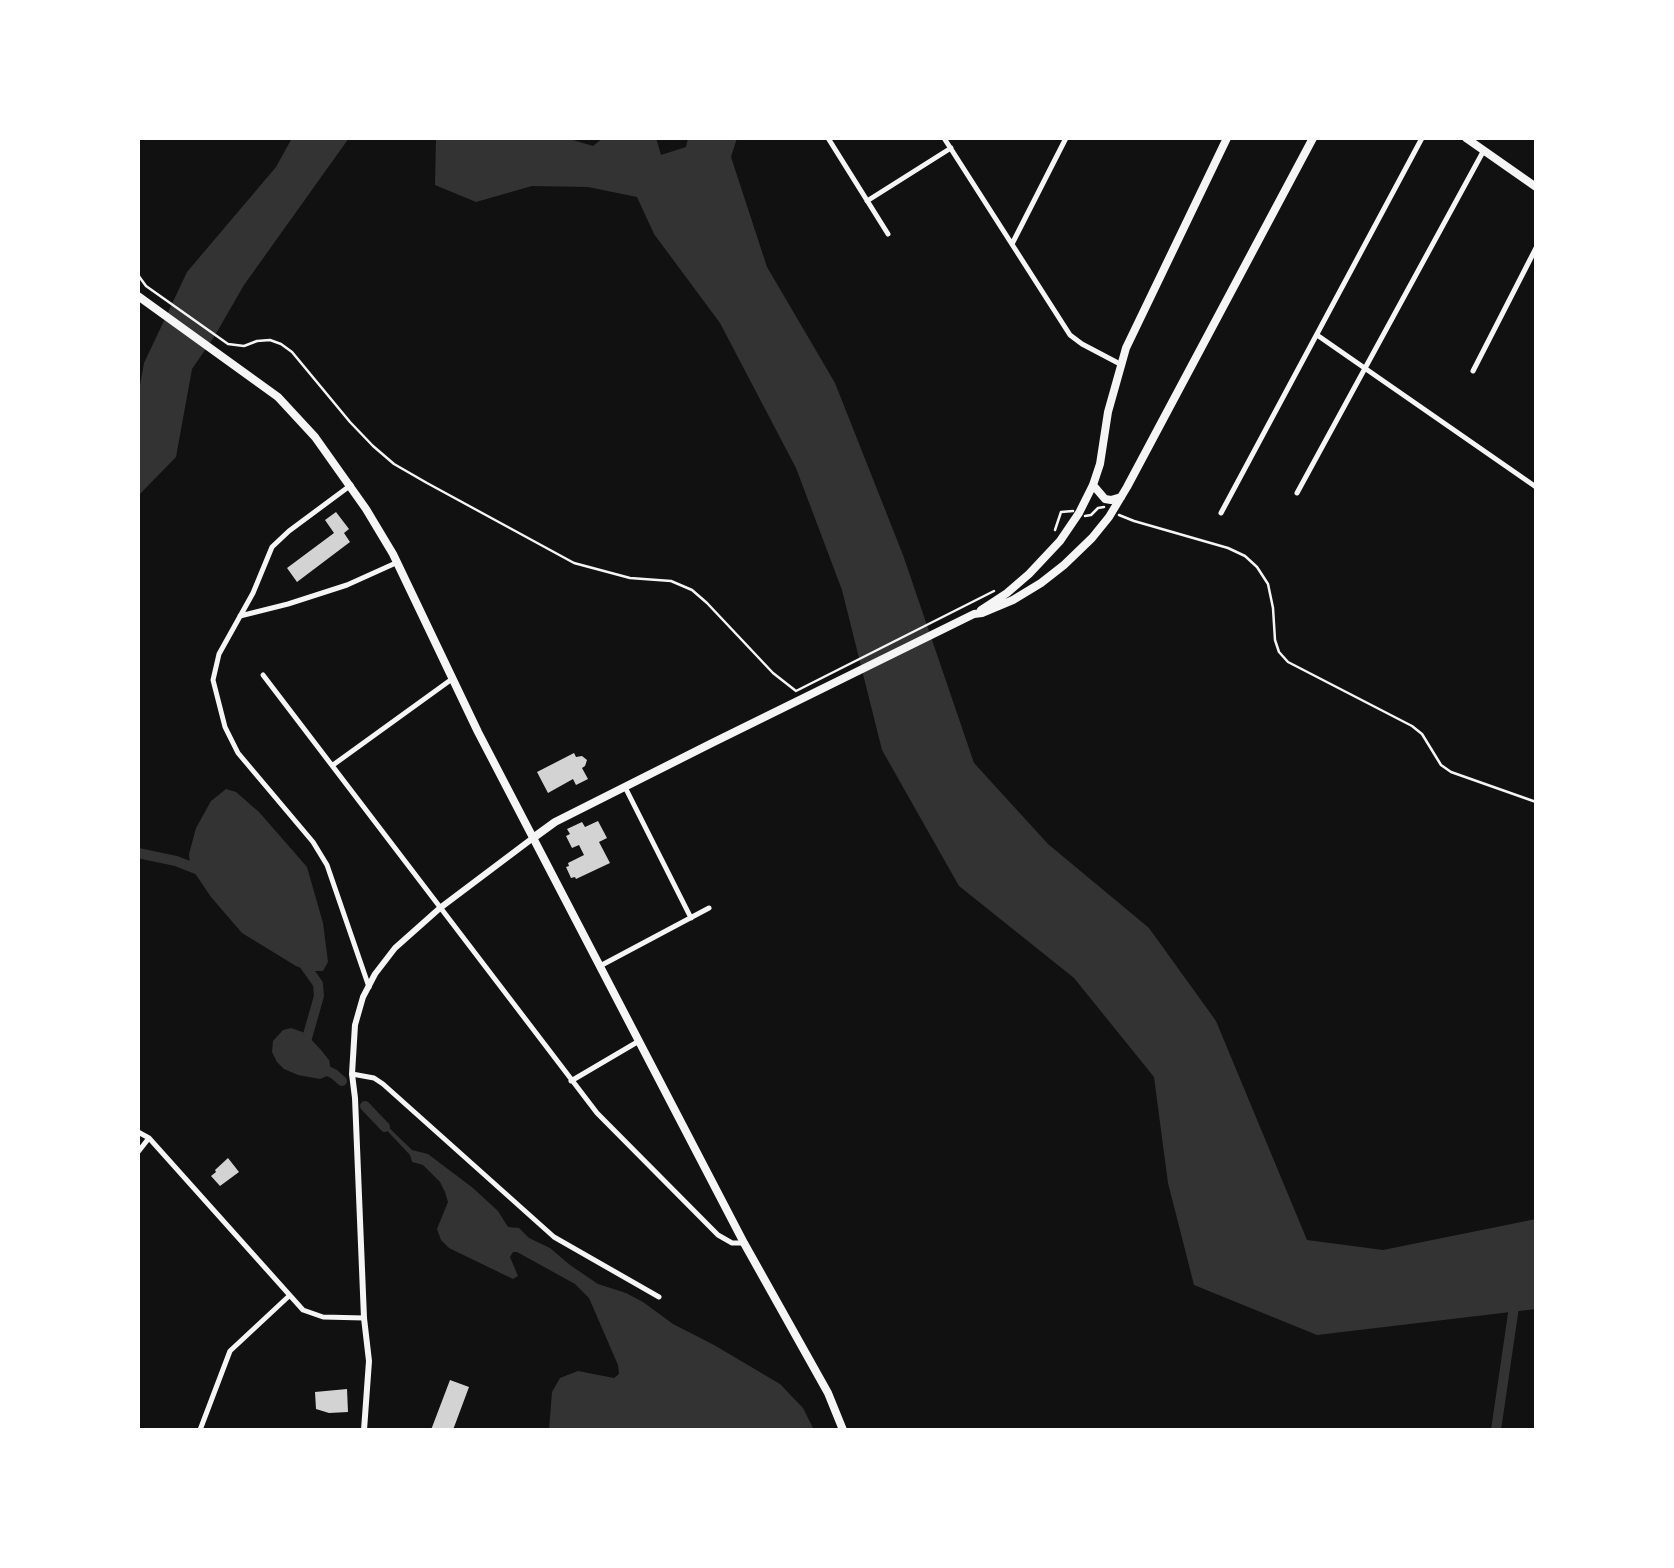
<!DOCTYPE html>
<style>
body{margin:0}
#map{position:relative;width:1674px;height:1568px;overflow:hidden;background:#111;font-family:"Space Grotesk",sans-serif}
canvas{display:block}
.frame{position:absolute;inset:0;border:140px solid #fff;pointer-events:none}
</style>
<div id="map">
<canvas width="1674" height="1568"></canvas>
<div class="frame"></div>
</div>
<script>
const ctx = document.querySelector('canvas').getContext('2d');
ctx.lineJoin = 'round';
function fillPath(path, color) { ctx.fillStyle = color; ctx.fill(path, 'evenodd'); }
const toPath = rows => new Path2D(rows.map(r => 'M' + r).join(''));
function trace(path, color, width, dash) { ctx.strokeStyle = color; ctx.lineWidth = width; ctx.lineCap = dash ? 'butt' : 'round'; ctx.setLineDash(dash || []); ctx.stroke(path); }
fillPath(toPath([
 [292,138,349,138,244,285,214,337,192,369,176,457,138,496,138,396,144,363,187,272,276,167],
 [436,138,566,138,593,146,603,138,656,138,661,155,686,147,688,138,737,138,731,157,767,267,835,383,903,555,974,763,1048,844,1149,928,1216,1021,1307,1240,1383,1250,1536,1219,1536,1309,1317,1335,1194,1285,1168,1183,1154,1077,1074,978,959,886,882,750,842,590,796,468,720,323,654,234,637,197,588,187,532,186,476,202,435,185],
 [226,789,236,792,259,812,307,867,323,923,328,962,323,971,309,971,296,966,242,933,211,897,190,866,189,854,196,828,211,801],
 [291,1028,305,1033,321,1050,329,1060,331,1070,327,1076,320,1079,298,1075,284,1069,277,1062,272,1052,273,1041,283,1030],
 [378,1117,412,1150,428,1154,473,1188,498,1211,508,1227,519,1228,529,1238,550,1248,570,1265,598,1284,626,1293,643,1302,673,1324,714,1345,780,1384,803,1408,814,1430,549,1430,552,1392,560,1378,578,1371,614,1378,619,1374,618,1365,589,1298,575,1284,517,1252,513,1252,510,1257,518,1276,513,1279,449,1248,441,1240,437,1229,448,1202,445,1192,440,1182,423,1165,412,1162,410,1155,378,1121]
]), '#333');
trace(toPath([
 [138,853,176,861,199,870],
 [301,960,318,984,319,996,305,1045],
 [319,1067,334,1074,342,1081],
 [365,1106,385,1127],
 [1496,1430,1515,1300]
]), '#333', 10);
fillPath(toPath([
 [336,512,349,529,344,533,350,542,297,582,287,568,334,533,325,520],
 [574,753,576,757,582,756,587,760,585,766,582,768,588,779,576,785,573,779,548,793,537,772],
 [598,821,607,838,599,842,610,863,576,879,575,877,571,878,566,867,569,866,568,863,584,855,579,845,572,848,566,836,570,834,567,829,582,822,585,827],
 [228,1158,239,1172,220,1186,211,1176,216,1172,215,1170],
 [450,1380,469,1387,453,1430,431,1430],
 [347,1389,348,1412,329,1413,316,1409,315,1392]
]), '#d3d3d3');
trace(toPath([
 [138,275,146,286,228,344,244,346,257,341,270,340,281,344,292,352,350,422,373,446,394,464,427,483,574,563,630,578,671,581,692,590,707,603,773,673,796,691,994,591],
 [1119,515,1134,521,1228,548,1245,556,1257,567,1268,584,1273,608,1275,640,1279,652,1288,662,1412,726,1422,734,1441,765,1451,772,1536,802],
 [1085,516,1091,515,1098,508,1104,507],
 [1055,530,1061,512,1073,511]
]), '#f5f5f5', 2.5);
trace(toPath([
 [828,138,888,234],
 [944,138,1070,335,1082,344,1120,364],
 [867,201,951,148],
 [1012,244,1066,138],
 [1317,335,1536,487],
 [1473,371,1536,248],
 [351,485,289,531,272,547,253,593,219,654,213,680,225,727,238,753,313,842,327,865,369,987],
 [1297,493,1484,150],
 [1221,513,1422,138],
 [240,616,288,604,347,585,398,562],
 [263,675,597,1113,718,1235,732,1243,744,1243],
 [333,765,452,679],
 [625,787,691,918],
 [600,966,709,908],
 [352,1074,374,1078,383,1084,554,1237,659,1297],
 [571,1081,639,1041],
 [138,1132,149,1138,303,1310,323,1317,364,1318],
 [138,1152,149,1138],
 [200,1430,230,1351,289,1296]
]), '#f5f5f5', 5);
trace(toPath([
 [364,1430,369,1361,364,1318,355,1098,352,1074,355,1025,363,997,375,974,395,948,440,908,533,838]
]), '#f5f5f5', 6);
trace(toPath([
 [1466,138,1536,187],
 [138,296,278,397,315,437,366,509,393,554,478,732,744,1243,828,1393,843,1430],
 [1093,485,1105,499,1111,500,1121,497],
 [981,610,1007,593,1029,574,1060,541,1079,513,1093,485,1100,464,1108,412,1126,348,1227,138],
 [533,838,555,822,712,743,974,614,982,613,1013,600,1041,583,1064,565,1092,538,1109,517,1127,487,1313,138]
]), '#f5f5f5', 8);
</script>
